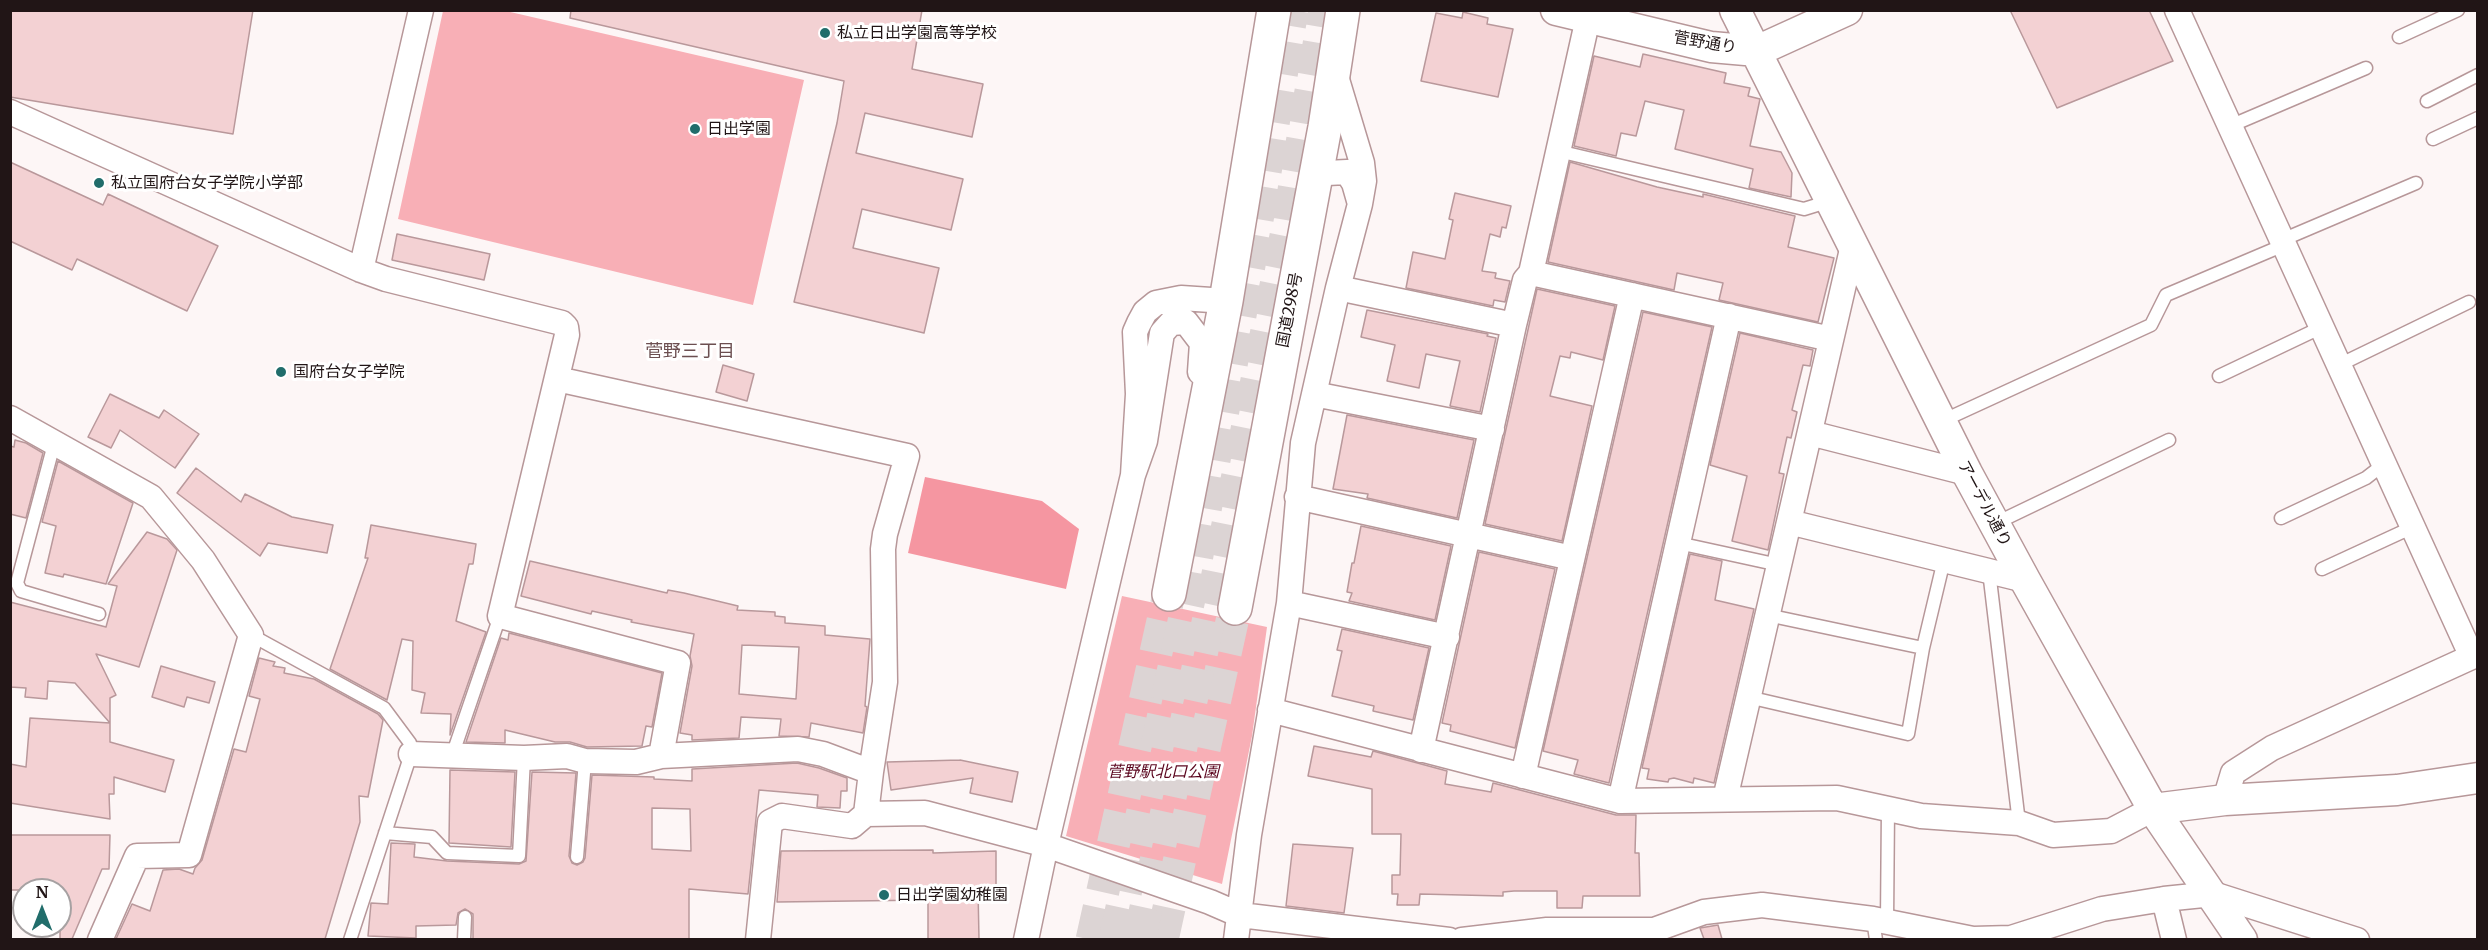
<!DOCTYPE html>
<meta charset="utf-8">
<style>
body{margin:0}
#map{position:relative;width:2488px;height:950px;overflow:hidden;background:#fdf6f6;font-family:Merriweather,serif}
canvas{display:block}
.frame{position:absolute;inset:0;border:12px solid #211516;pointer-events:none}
.north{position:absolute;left:12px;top:878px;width:60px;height:60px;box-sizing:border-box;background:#fff;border:2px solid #a6a1a2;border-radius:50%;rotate:0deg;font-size:16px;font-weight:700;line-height:24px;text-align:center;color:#211516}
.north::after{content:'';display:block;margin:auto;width:21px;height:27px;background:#216d6b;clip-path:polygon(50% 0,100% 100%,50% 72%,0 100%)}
</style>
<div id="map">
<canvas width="2488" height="950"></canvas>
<div class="frame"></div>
<div class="north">N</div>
</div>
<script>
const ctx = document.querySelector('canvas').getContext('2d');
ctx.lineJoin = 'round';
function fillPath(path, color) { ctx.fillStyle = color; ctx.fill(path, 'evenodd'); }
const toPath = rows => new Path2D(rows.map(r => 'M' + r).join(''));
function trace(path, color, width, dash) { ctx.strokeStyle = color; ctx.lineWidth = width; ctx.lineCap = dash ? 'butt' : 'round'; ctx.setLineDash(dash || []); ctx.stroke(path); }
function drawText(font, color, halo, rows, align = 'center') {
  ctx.font = font + ' Merriweather,"Noto Sans JP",serif'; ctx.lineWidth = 6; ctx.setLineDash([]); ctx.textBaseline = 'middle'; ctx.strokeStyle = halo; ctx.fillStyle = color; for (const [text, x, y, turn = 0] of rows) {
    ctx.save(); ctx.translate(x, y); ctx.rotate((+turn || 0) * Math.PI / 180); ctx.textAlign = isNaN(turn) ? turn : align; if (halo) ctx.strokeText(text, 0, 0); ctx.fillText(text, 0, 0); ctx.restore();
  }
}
fillPath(toPath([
 [443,11,506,11,804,80,753,305,398,219],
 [1122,596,1267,627,1252,736,1222,884,1066,836]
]), '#f8afb6');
fillPath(toPath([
 [925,477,1042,501,1079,529,1066,589,908,553]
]), '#f596a1');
const building = toPath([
 [10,10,253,10,233,134,10,97,10,10],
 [571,10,922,10,912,69,983,84,972,137,865,113,856,153,963,179,951,230,862,209,853,248,939,268,924,333,794,302,837,123,844,81,570,18,571,10],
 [2010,10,2149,10,2173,61,2057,108,2010,10],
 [1463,12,1488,18,1487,24,1513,29,1498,97,1421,81,1436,13,1462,18,1463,12],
 [1643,54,1726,73,1724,83,1750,88,1748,96,1760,99,1750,146,1781,152,1792,173,1791,197,1749,188,1753,169,1675,149,1684,110,1645,101,1636,136,1621,133,1616,156,1574,146,1594,56,1640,67,1643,54],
 [10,162,103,205,108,194,218,246,187,311,77,259,72,270,10,241,10,162],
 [1570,162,1657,187,1703,197,1703,194,1795,216,1788,247,1834,258,1818,322,1719,300,1723,283,1677,273,1674,290,1548,262,1570,162],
 [1455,193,1511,206,1506,228,1502,227,1500,237,1490,234,1482,271,1496,273,1495,278,1510,281,1505,302,1494,300,1493,306,1406,288,1413,252,1445,259,1453,220,1449,219,1455,193],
 [397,234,490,254,484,280,392,260,397,234],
 [1537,289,1615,306,1603,360,1571,352,1570,358,1560,356,1550,396,1592,406,1562,541,1485,524,1537,289],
 [1367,310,1488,334,1487,336,1496,338,1480,412,1450,406,1460,361,1426,354,1419,388,1387,381,1395,345,1361,337,1367,310],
 [1643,312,1712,327,1609,783,1574,774,1578,760,1543,751,1643,312],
 [1740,333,1813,350,1810,366,1803,365,1792,410,1797,412,1791,438,1787,437,1779,473,1784,474,1768,550,1732,541,1747,476,1710,465,1740,333],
 [723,365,754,374,747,401,716,392,723,365],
 [110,394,159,418,164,410,199,434,175,468,120,430,111,448,88,437,110,394],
 [1347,415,1474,440,1457,518,1367,498,1368,494,1333,489,1347,415],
 [15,440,26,443,43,453,26,518,10,514,10,446,14,447,15,440],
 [58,461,133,503,106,584,64,574,63,577,45,573,56,526,42,522,58,461],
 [196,468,241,502,245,494,292,517,333,525,327,553,268,543,260,556,177,493,196,468],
 [371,525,476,544,473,564,469,564,456,621,486,632,450,735,451,714,421,713,425,693,412,690,413,641,402,639,387,700,330,669,368,558,365,558,371,525],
 [1361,526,1451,546,1435,620,1349,601,1352,593,1347,592,1352,563,1354,563,1361,526],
 [147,532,167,539,177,550,139,667,96,654,116,695,110,698,110,742,174,760,165,792,114,777,114,794,109,794,110,819,10,803,10,764,26,767,30,718,110,723,75,683,48,681,47,699,25,697,26,688,10,687,10,602,106,627,117,586,108,584,147,532],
 [1479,552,1555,569,1515,748,1450,731,1451,725,1442,723,1479,552],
 [1690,554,1722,561,1715,600,1754,609,1714,783,1694,778,1693,783,1674,778,1669,779,1668,782,1647,779,1649,769,1642,768,1690,554],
 [530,561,667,593,668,590,684,593,738,606,737,610,775,612,775,616,785,617,785,623,825,626,825,635,870,639,865,706,867,707,863,733,811,723,809,737,779,736,781,719,741,717,739,738,692,740,692,735,680,733,692,666,690,656,694,634,631,622,632,620,592,611,591,614,521,596,530,561],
 [742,645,799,647,796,699,739,694,742,645],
 [1342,629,1429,648,1413,720,1373,711,1374,706,1332,696,1342,651,1337,650,1342,629],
 [509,633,662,673,652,727,646,726,642,746,587,747,570,742,555,742,505,730,505,743,466,742,501,638,508,640,509,633],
 [259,658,275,662,273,666,285,668,284,673,314,679,378,714,383,720,368,797,359,796,360,822,325,939,116,939,132,904,150,911,163,870,179,869,193,874,195,868,202,860,234,749,246,752,260,699,249,696,259,658],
 [161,666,215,682,209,703,187,697,184,707,152,697,161,666],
 [1314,746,1371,757,1373,751,1447,771,1445,784,1491,792,1493,783,1616,815,1636,815,1635,853,1639,853,1640,896,1583,896,1582,908,1557,908,1557,891,1514,891,1503,892,1503,896,1420,894,1419,905,1397,905,1398,894,1392,894,1392,875,1400,875,1401,834,1372,834,1372,789,1308,776,1314,746],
 [960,760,1018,772,1012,802,970,793,973,778,891,790,887,762,960,760],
 [797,763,819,768,847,778,847,791,841,791,840,808,817,807,818,795,759,790,748,894,689,889,689,939,473,939,473,914,465,909,458,913,456,925,416,926,416,938,368,936,371,903,388,904,391,843,415,844,414,857,447,861,519,864,526,861,532,772,576,773,569,856,572,863,577,865,583,862,585,858,592,775,654,777,654,779,692,781,692,769,797,763],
 [652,808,690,809,691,851,652,849,652,808],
 [450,770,515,772,511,847,449,843,450,770],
 [10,835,110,835,109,869,102,869,72,939,60,939,60,890,10,890,10,835],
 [1293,844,1353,848,1344,913,1286,906,1293,844],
 [933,850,933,853,996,851,996,889,978,889,979,939,928,939,928,900,777,902,781,851,933,850],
 [1718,925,1722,939,1704,939,1700,928,1718,925]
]);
fillPath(building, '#f3d1d3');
trace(building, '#b9989b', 1.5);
trace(toPath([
 [1092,940,1169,594],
 [1162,940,1235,608]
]), '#dcd4d4', 33, [33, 16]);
trace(toPath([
 [1115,940,1190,594,1256,226,1292,10],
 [1139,940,1212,604,1287,231,1325,10]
]), '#dcd4d4', 33, [33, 16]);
const service = toPath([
 [2399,37,2458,10],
 [2427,101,2478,75],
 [2230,126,2366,68],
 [2433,139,2478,118],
 [1558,151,1804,209,1830,201],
 [2282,240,2416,183],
 [2339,365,2469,302],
 [2219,376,2322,327],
 [1942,421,2151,325,2166,295,2284,245],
 [54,444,17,583,21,591,99,614],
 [2281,518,2366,478,2384,464],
 [1994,524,2169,440],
 [1678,543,1779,565],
 [2322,569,2413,527],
 [1989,571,2019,823],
 [1767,615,1923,648],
 [251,635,384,708,410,743,411,754,350,940],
 [1748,697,1908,734,1923,648,1944,560],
 [452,756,500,616],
 [385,833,432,837,447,853,519,856,524,758],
 [577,857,585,761],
 [1873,919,1876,940],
 [1887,921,1888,808],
 [464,940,465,917]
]);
const minor = toPath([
 [2177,10,2472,657],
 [10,112,361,270,386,279,562,323,566,327,567,335,500,616,678,663,661,756],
 [1315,181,1327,173,1347,172,1354,183,1360,204,1364,181,1362,163,1335,73],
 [361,270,421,10],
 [1531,273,1831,339],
 [1338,288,1514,325],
 [1200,372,1202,343,1186,322,1171,323,1162,333,1145,441,1133,475,1138,394,1135,332,1139,323,1145,312,1156,303,1181,298,1226,301],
 [557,379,907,456,885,534,883,549,885,682,871,772],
 [1314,394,1492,429],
 [10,418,151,497,203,560,251,635,189,855,137,856,100,940],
 [1810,433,1967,473],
 [1297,497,1572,558],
 [1789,522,2025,580],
 [1289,603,1447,637],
 [1270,710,1620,801,1837,798,1921,816,2019,823,2053,835,2111,831,2153,809],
 [1421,750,1514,325,1525,280,1531,273,1588,18],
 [411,754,524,758,567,756,585,761,636,762,661,756,798,749,823,754,871,772,866,814],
 [1523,776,1632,295],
 [1725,799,1853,245],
 [2225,800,2233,773,2272,748,2478,654],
 [1620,801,1729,316],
 [2164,899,2174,940],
 [758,940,770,822,782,816,852,826,866,814,925,813,1046,845,1210,902,1240,915,1449,940],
 [1026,940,1046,845,1133,475],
 [1236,940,1249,835,1289,603,1303,443,1338,288,1360,204],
 [1462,940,1547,930,1654,930],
 [1656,940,1654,930,1704,912,1762,905,1873,919,1973,939,2011,938,2102,909,2164,899,2213,894,2357,940]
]);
const tertiary = toPath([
 [1556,10,1711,47,1757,51,1847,10],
 [1735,10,1967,473,2025,580,2153,809,2242,940],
 [2153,809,2225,800,2397,790,2478,778]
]);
const trunk = toPath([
 [1169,594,1226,301,1274,10],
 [1235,608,1325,127,1343,10]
]);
trace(service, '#b79799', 15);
trace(minor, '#b79799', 27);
trace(tertiary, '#b79799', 33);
trace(trunk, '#b79799', 36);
trace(service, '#fff', 12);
trace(minor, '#fff', 24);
trace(tertiary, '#fff', 30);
trace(trunk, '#fff', 33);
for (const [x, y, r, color] of [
 [825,33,6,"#216d6b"],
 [695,129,6,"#216d6b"],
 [99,183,6,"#216d6b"],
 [281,372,6,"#216d6b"],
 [884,895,6,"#216d6b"]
]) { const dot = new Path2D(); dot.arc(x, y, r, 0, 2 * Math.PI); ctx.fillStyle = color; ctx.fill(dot); trace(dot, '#fff', 2); }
drawText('16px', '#211516', '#fff', [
 ["私立日出学園高等学校",837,33],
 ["日出学園",707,129],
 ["私立国府台女子学院小学部",111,183],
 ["国府台女子学院",293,372],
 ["日出学園幼稚園",896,895]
], 'left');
drawText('16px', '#211516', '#fff', [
 ["菅野通り",1705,43,10],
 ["国道298号",1290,310,-79],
 ["アーデル通り",1984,504,62]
]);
drawText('italic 16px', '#59031c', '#fff', [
 ["菅野駅北口公園",1163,772]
]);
drawText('18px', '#6c4f51', '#fff', [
 ["菅野三丁目",690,352]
]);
</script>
